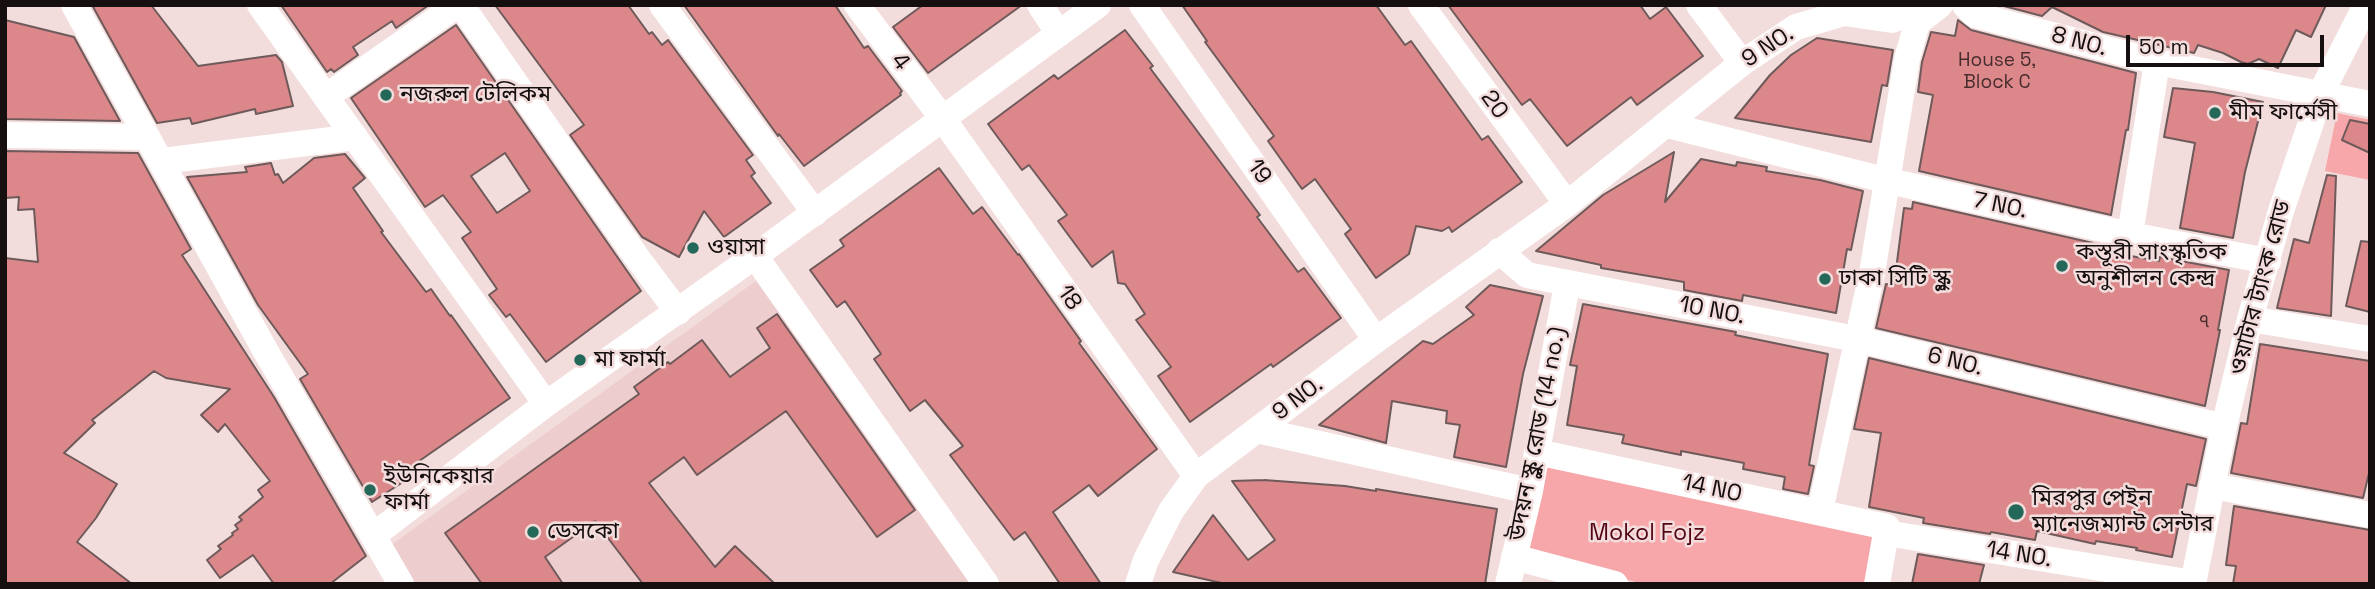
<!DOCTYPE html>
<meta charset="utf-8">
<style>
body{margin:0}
#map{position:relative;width:2375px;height:589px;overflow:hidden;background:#f3dcdc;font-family:"Space Grotesk",sans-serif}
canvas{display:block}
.frame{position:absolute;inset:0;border:7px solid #160f0f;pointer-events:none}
.scale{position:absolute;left:2126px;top:35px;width:198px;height:32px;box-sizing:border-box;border:4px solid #160f0f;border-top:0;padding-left:9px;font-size:21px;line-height:24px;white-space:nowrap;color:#160f0f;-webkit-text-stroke:5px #f3dcdc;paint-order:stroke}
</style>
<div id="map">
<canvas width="2375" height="589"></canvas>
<div class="frame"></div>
<div class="scale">50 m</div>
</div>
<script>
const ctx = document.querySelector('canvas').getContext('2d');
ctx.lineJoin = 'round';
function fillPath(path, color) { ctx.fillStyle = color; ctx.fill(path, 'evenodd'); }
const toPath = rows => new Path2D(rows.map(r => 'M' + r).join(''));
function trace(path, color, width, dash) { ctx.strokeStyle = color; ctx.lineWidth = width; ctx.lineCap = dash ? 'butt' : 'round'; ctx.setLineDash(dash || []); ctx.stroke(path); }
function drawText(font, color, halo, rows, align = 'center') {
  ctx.font = font + ' "Space Grotesk","Noto Sans Bengali",sans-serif'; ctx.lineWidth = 5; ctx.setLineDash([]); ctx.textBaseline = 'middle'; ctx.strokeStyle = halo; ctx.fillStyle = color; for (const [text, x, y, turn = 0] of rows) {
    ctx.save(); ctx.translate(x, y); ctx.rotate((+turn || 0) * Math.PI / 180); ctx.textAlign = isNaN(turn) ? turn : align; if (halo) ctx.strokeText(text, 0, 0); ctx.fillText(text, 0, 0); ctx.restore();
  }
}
fillPath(toPath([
 [756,281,920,506,971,584,415,584,390,546]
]), '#edcdcd');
fillPath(toPath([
 [2337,113,2370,120,2370,180,2325,171],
 [1524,459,1877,533,1869,584,1643,584,1507,547]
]), '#f7a6a9');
const building = toPath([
 [92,5,151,5,198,66,276,55,282,62,293,106,256,114,255,109,192,124,190,118,157,123,92,5],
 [281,5,429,5,396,28,392,21,353,47,358,55,334,72,331,69,327,72,281,5],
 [495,5,628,5,649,34,652,32,662,45,668,40,753,155,746,160,755,173,751,176,771,203,724,237,704,211,679,257,642,237,570,135,584,125,495,5],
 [684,5,835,5,864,48,868,46,902,91,900,93,901,95,804,166,779,134,778,136,684,5],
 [923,5,1022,5,928,73,893,27,923,5],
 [1182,5,1376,5,1405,45,1411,41,1482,140,1488,136,1522,182,1452,232,1449,227,1442,231,1416,226,1409,254,1376,278,1345,234,1351,229,1315,179,1302,189,1268,141,1274,136,1205,42,1207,41,1182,5],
 [1448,5,1640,5,1650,19,1666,7,1703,56,1637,105,1631,97,1567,146,1530,99,1522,105,1448,5],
 [2000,5,2326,5,2311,37,2296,30,2278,68,2259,59,2248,64,2241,62,2223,53,2198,45,2194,53,2103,32,2052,7,2042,16,2000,5],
 [5,20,74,37,120,121,5,119,5,20],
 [1958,20,1971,30,2136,73,2128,130,2126,130,2111,215,1919,171,1933,95,1918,92,1922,62,1931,32,1955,36,1958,20],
 [456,25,641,291,546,362,510,314,506,317,489,295,497,289,462,238,471,232,443,195,425,207,351,98,456,25],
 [505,153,530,191,497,213,471,176,505,153],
 [1125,30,1153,66,1150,68,1260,215,1257,217,1298,272,1304,268,1341,318,1273,367,1271,364,1190,422,1158,376,1171,367,1136,320,1145,314,1125,284,1118,283,1113,251,1092,267,1058,221,1067,215,1029,165,1022,170,988,124,1054,75,1058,79,1125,30],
 [1817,38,1893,50,1887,86,1882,85,1871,142,1735,118,1770,75,1791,55,1817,38],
 [2173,88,2213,92,2263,102,2245,172,2233,238,2180,228,2195,143,2164,137,2173,88],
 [2350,120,2370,124,2370,153,2342,140,2350,120],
 [5,151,138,153,191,249,182,255,274,397,366,556,330,584,274,584,253,555,220,578,207,560,221,549,218,546,233,535,232,533,238,529,235,525,242,520,239,517,263,497,258,490,270,481,225,424,218,432,201,415,230,389,166,378,154,371,92,420,95,423,64,453,117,484,96,518,77,542,132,584,5,584,5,258,38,262,34,209,18,210,19,197,5,198,5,151],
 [1674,152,1665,202,1701,159,1736,166,1737,162,1767,167,1766,171,1820,180,1863,191,1851,250,1847,249,1836,313,1743,295,1742,301,1684,290,1684,282,1601,268,1601,265,1536,251,1603,195,1674,152],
 [345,154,365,178,353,188,383,231,381,232,426,292,431,289,450,316,451,315,510,398,399,475,403,482,372,502,300,379,308,374,258,305,187,177,247,172,245,167,271,163,275,175,278,174,283,183,314,158,345,154],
 [939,168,973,214,982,207,1018,255,1019,254,1081,341,1079,343,1157,449,1098,496,1089,485,1053,512,1101,584,1060,584,1025,532,1014,540,950,455,963,446,925,400,910,411,874,359,881,354,845,301,837,307,810,270,844,246,840,240,939,168],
 [2327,175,2336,176,2331,316,2277,308,2294,239,2309,243,2327,175],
 [1913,202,2115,248,2114,253,2159,261,2160,257,2229,270,2218,330,2220,330,2205,406,1876,328,1886,284,1894,285,1904,208,1912,209,1913,202],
 [2361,241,2370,242,2370,312,2346,306,2361,241],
 [1490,285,1543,296,1523,374,1506,467,1454,457,1460,425,1446,423,1447,411,1392,401,1386,443,1319,425,1423,341,1433,344,1474,315,1466,307,1490,285],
 [1583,304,1736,332,1735,335,1828,354,1809,465,1814,466,1808,494,1783,489,1785,477,1743,469,1744,463,1681,451,1681,455,1622,443,1624,435,1567,425,1577,366,1570,365,1583,304],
 [777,314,915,510,877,537,786,411,697,475,684,457,649,483,715,567,735,546,775,584,643,584,595,521,545,557,563,584,482,584,445,533,639,394,634,387,668,362,670,364,702,340,730,377,770,348,757,328,777,314],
 [2260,344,2370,361,2370,469,2363,498,2231,473,2241,423,2247,424,2260,344],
 [1869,358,2206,439,2196,486,2187,484,2172,557,2136,550,2137,548,2096,541,2095,544,2037,531,2035,540,1991,532,1990,534,1923,523,1924,518,1869,507,1881,433,1854,429,1869,358],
 [1264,480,1345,486,1376,491,1376,489,1497,509,1485,584,1226,584,1173,572,1213,515,1248,560,1275,540,1232,481,1264,480],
 [2234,506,2370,530,2370,584,2233,584,2236,566,2226,565,2234,506],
 [1918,554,1984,565,1979,584,1912,584,1918,554]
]);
fillPath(building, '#dc888b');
trace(building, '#6e5a5a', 2);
trace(toPath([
 [74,5,265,350,401,584],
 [260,5,546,404],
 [461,5,638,259,678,312],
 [662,5,815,213],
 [857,5,943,119,1196,476],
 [1040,5,1059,34],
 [1142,5,1376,340],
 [1421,5,1567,204],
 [1699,5,1742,63],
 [1965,5,1975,15,2157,62,2370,104],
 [327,96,457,5],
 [1667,125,1889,181,2130,235,2268,261],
 [5,135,146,137],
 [162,161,355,137],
 [2130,235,2157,62],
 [1499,251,1527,275,1856,339,2224,427],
 [755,256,986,584],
 [2250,319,2370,339],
 [1257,430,1530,491],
 [1537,452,1887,527,1877,584],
 [2212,486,2370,515],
 [1820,511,1872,273,1907,59,1917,23,1940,5],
 [1886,533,2193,583],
 [374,535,546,404,755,256,1098,5],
 [1514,557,1615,584],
 [1138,584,1146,560,1171,511,1196,476,1376,340,1567,204,1742,63,1796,27,1844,13,1892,20,1928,5],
 [1508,584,1530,491,1567,284],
 [2193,584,2224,427,2250,319,2281,211,2321,93,2366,5]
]), '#fff', 26);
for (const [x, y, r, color] of [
 [386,95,7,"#24685a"],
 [2215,113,7,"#24685a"],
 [693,248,7,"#24685a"],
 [2062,266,7,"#24685a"],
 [1825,279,7,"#24685a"],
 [580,360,7,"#24685a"],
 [370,490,7,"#24685a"],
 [2016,512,9,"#24685a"],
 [533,532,7,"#24685a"]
]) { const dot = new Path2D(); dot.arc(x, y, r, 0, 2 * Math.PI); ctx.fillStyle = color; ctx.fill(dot); trace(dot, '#f3dcdc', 2.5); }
drawText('19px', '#482d2e', null, [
 ["House 5,",1997,61],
 ["Block C",1997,83],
 ["৭",2204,322]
]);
drawText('23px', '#160f0f', '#f3dcdc', [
 ["8 NO.",2079,42,15],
 ["9 NO.",1768,47,-33],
 ["4",900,62,53],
 ["20",1494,105,54],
 ["19",1259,172,55],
 ["7 NO.",2000,206,12],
 ["ওয়াটার ট্যাংক রোড",2261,288,-75],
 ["18",1069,298,55],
 ["10 NO.",1712,311,11],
 ["6 NO.",1955,362,14],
 ["9 NO.",1298,399,-37],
 ["উদয়ন স্কুল রোড (14 no.)",1538,434,-79],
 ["14 NO",1712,489,12],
 ["14 NO.",2019,555,9]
]);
drawText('23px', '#160f0f', '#f3dcdc', [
 ["নজরুল টেলিকম",400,95],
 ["মীম ফার্মেসী",2229,113],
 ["ওয়াসা",707,248],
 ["কস্তূরী সাংস্কৃতিক",2076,253],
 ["অনুশীলন কেন্দ্র",2076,279],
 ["ঢাকা সিটি স্কুল",1839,279],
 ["মা ফার্মা",594,360],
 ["ইউনিকেয়ার",384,477],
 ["ফার্মা",384,503],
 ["মিরপুর পেইন",2032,499],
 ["ম্যানেজম্যান্ট সেন্টার",2032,525],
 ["ডেসকো",547,532]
], 'left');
drawText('23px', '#520515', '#f3dcdc', [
 ["Mokol Fojz",1647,534]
]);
</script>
